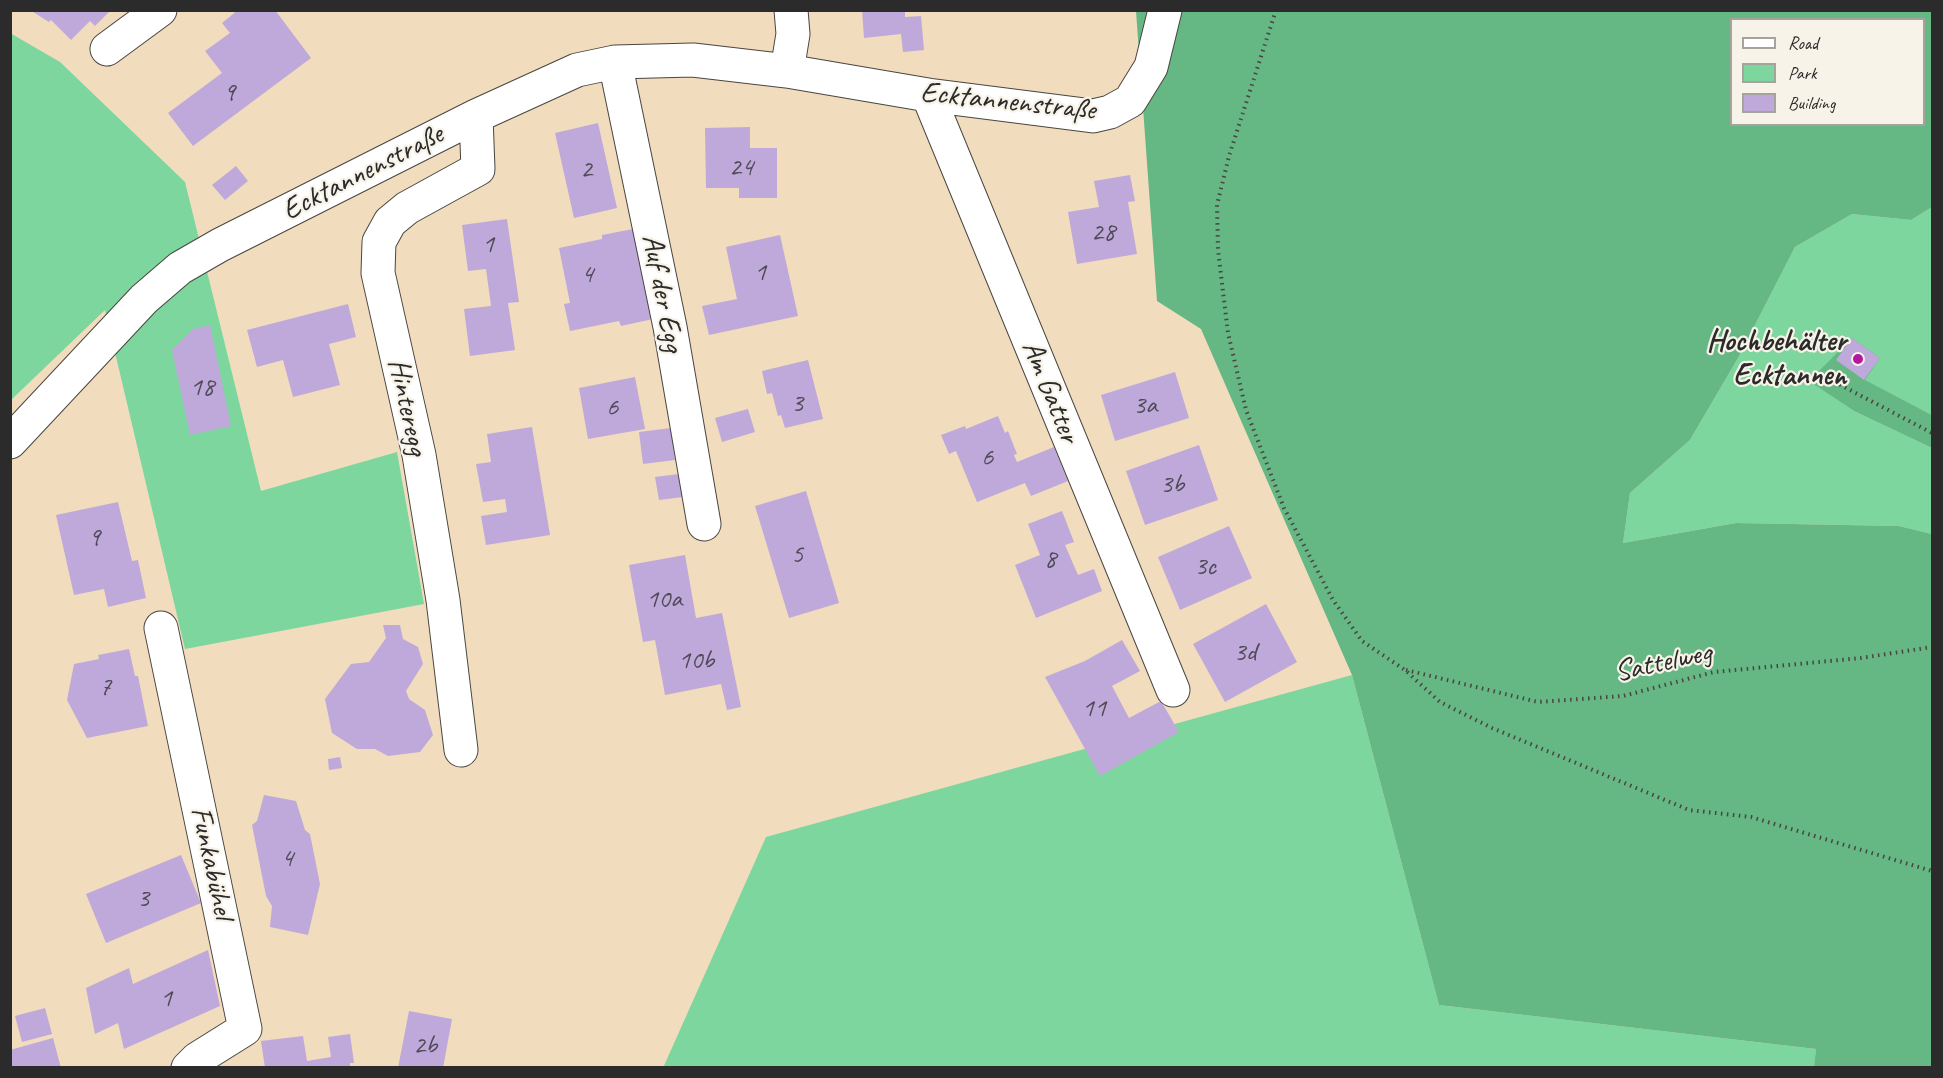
<!DOCTYPE html>
<meta charset="utf-8">
<style>
body{margin:0}
#map{position:relative;width:1943px;height:1078px;overflow:hidden;background:#f1dcbd;font-family:Caveat,sans-serif}
canvas{display:block}
.frame{position:absolute;inset:0;border:12px solid #2b2b2b;pointer-events:none}
.legend{position:absolute;left:1730px;top:18px;width:195px;height:108px;box-sizing:border-box;background:#f7f3e8;border:2px solid #a5a39c;margin:0;padding:8px 10px;list-style:none;font-size:18px;color:#2b2b2b}
.legend li{display:flex;align-items:center;gap:12px;height:30px}
.legend b{width:30px;border:2px solid #a5a39c}
</style>
<div id="map">
<canvas width="1943" height="1078"></canvas>
<div class="frame"></div>
<ul class="legend">
<li><b style="height:8px;background:#fff"></b>Road</li>
<li><b style="height:16px;background:#7cd69d"></b>Park</li>
<li><b style="height:16px;background:#bea9da"></b>Building</li>
</ul>
</div>
<script>
const ctx = document.querySelector('canvas').getContext('2d');
ctx.lineJoin = 'round';
function fillPath(path, color) { ctx.fillStyle = color; ctx.fill(path, 'evenodd'); }
const toPath = rows => new Path2D(rows.map(r => 'M' + r).join(''));
function trace(path, color, width, dash) { ctx.strokeStyle = color; ctx.lineWidth = width; ctx.lineCap = dash ? 'butt' : 'round'; ctx.setLineDash(dash || []); ctx.stroke(path); }
function drawText(font, color, halo, rows, align = 'center') {
  ctx.font = font + ' Caveat,sans-serif'; ctx.lineWidth = 4.5; ctx.setLineDash([]); ctx.textBaseline = 'middle'; ctx.strokeStyle = halo; ctx.fillStyle = color; for (const [text, x, y, turn = 0] of rows) {
    ctx.save(); ctx.translate(x, y); ctx.rotate((+turn || 0) * Math.PI / 180); ctx.textAlign = isNaN(turn) ? turn : align; if (halo) ctx.strokeText(text, 0, 0); ctx.fillText(text, 0, 0); ctx.restore();
  }
}
fillPath(toPath([
 [10,33,60,62,185,182,261,491,397,452,424,604,185,649,105,310,11,400],
 [1932,207,1932,415,1864,380,1852,338,1856,412,1932,448,1932,534,1899,526,1736,523,1623,543,1630,493,1690,440,1738,358,1795,247,1852,214,1911,220],
 [1352,675,1439,1005,1816,1049,1814,1068,663,1068,766,837]
]), '#7cd69d');
fillPath(toPath([
 [1136,11,1932,11,1932,207,1911,220,1852,214,1795,247,1738,358,1690,440,1630,493,1623,543,1736,523,1899,526,1932,534,1932,1067,1814,1067,1816,1049,1439,1005,1352,675,1201,329,1157,301],
 [1732,20,1924,20,1924,124,1732,124],
 [1852,338,1880,358,1865,380,1932,415,1932,448,1856,412,1809,381]
]), '#65b784');
fillPath(toPath([
 [30,10,111,10,95,26,90,21,71,40,51,20,49,22],
 [238,10,275,10,311,58,193,146,168,113,222,73,205,51,230,33,222,23],
 [862,10,905,10,905,17,921,16,924,50,903,52,901,34,864,38],
 [598,123,617,208,574,218,555,133],
 [750,127,750,148,777,148,777,198,739,198,739,188,706,188,705,128],
 [236,166,248,181,225,200,212,185],
 [1130,175,1135,201,1128,202,1137,254,1077,264,1068,212,1099,207,1094,181],
 [507,219,519,302,508,303,515,350,470,356,464,309,491,306,486,269,468,271,462,225],
 [633,229,653,319,621,326,619,321,570,331,564,304,570,303,559,248,602,239,602,235],
 [780,235,798,316,709,335,702,306,737,299,726,247],
 [348,304,356,337,329,344,340,385,293,397,283,360,257,367,247,330],
 [210,325,231,426,190,435,172,350,193,329],
 [1852,338,1880,358,1864,380,1836,360],
 [808,360,823,419,785,428,781,415,778,416,772,393,767,394,762,371],
 [1175,372,1189,418,1115,441,1101,395],
 [635,377,645,429,588,439,579,388],
 [748,409,755,432,722,442,715,418],
 [998,416,1005,433,1008,431,1017,454,1014,455,1017,462,1054,447,1068,481,1031,496,1025,483,977,502,956,451,949,454,941,435,965,426,966,429],
 [532,427,550,535,486,545,481,516,507,512,505,499,483,502,476,464,491,462,487,434],
 [671,428,675,460,643,464,639,432],
 [1199,445,1218,500,1145,525,1126,471],
 [679,474,683,497,659,500,655,477],
 [806,491,839,603,789,618,755,506],
 [118,502,132,561,138,560,146,598,108,607,104,589,74,595,56,515],
 [1062,511,1074,542,1065,545,1078,575,1094,569,1102,591,1036,618,1015,565,1040,555,1028,524],
 [1229,526,1252,578,1180,610,1158,557],
 [685,555,696,618,722,613,741,707,727,710,721,684,665,695,655,640,643,642,629,565],
 [1266,604,1297,662,1225,702,1193,644],
 [383,625,400,625,403,639,418,647,423,664,406,691,409,699,425,710,433,735,420,752,388,756,375,749,357,749,332,733,325,699,351,664,369,662,386,638],
 [1122,640,1140,671,1112,686,1129,718,1161,701,1179,732,1100,776,1045,677,1085,661],
 [129,649,135,676,138,676,148,726,87,738,67,700,74,664,99,659,98,655],
 [340,757,342,768,329,770,328,759],
 [264,795,296,801,305,830,310,834,320,884,308,935,270,927,272,906,266,896,252,825,257,821],
 [181,855,201,903,106,943,86,894],
 [208,950,220,1006,124,1049,118,1023,95,1034,86,988,129,968,133,984],
 [45,1008,52,1034,22,1042,15,1016],
 [409,1011,452,1019,443,1068,398,1068],
 [350,1034,354,1063,350,1063,350,1068,265,1068,261,1041,303,1036,307,1061,331,1057,328,1037],
 [53,1038,61,1068,10,1068,10,1050]
]), '#bea9da');
const minor = toPath([
 [107,49,160,10],
 [615,62,670,327,704,524],
 [787,71,793,34,791,10],
 [928,95,1173,690],
 [10,442,144,299,180,268,220,245,476,116,577,70,615,62,693,60,787,71,928,95,1093,116,1110,112,1130,101,1151,67,1165,10],
 [161,628,245,1029,197,1059,188,1068],
 [461,750,443,600,419,455,378,273,379,242,390,222,407,208,478,169,476,116]
]);
trace(minor, '#494641', 35);
trace(toPath([
 [1276,10,1229,156,1217,205,1218,250,1228,333,1246,410,1284,508,1333,600,1362,641,1405,670,1440,702,1492,728,1689,810,1751,817,1932,871],
 [1829,379,1932,433],
 [1406,670,1538,702,1623,696,1714,672,1861,658,1932,647]
]), '#494641', 4, [1.5, 4.5]);
trace(minor, '#fff', 33);
for (const [x, y, r, color] of [
 [1858,359,6,"#b5179e"]
]) { const dot = new Path2D(); dot.arc(x, y, r, 0, 2 * Math.PI); ctx.fillStyle = color; ctx.fill(dot); trace(dot, '#f7f3e8', 2); }
drawText('27px', '#504a57', null, [
 ["9",229,93],
 ["24",741,168],
 ["2",586,170],
 ["28",1103,233],
 ["1",488,245],
 ["1",760,273],
 ["4",587,275],
 ["18",202,388],
 ["3",797,404],
 ["3a",1145,406],
 ["6",612,408],
 ["6",987,458],
 ["3b",1172,485],
 ["9",94,538],
 ["5",797,555],
 ["8",1050,560],
 ["3c",1205,567],
 ["10a",664,600],
 ["3d",1245,653],
 ["10b",696,661],
 ["7",105,688],
 ["11",1094,709],
 ["4",287,859],
 ["3",143,899],
 ["1",166,999],
 ["2b",425,1046]
]);
drawText('30px', '#2b2b2b', '#f7f3e8', [
 ["Ecktannenstraße",1008,102,6],
 ["Ecktannenstraße",363,173,-27],
 ["Auf der Egg",662,293,79],
 ["Am Gatter",1050,392,68],
 ["Hinteregg",407,407,78],
 ["Sattelweg",1663,663,-12],
 ["Funkabühel",211,863,78]
]);
drawText('bold 30px', '#2b2b2b', '#f7f3e8', [
 ["Hochbehälter",1846,342],
 ["Ecktannen",1846,376]
], 'right');
</script>
